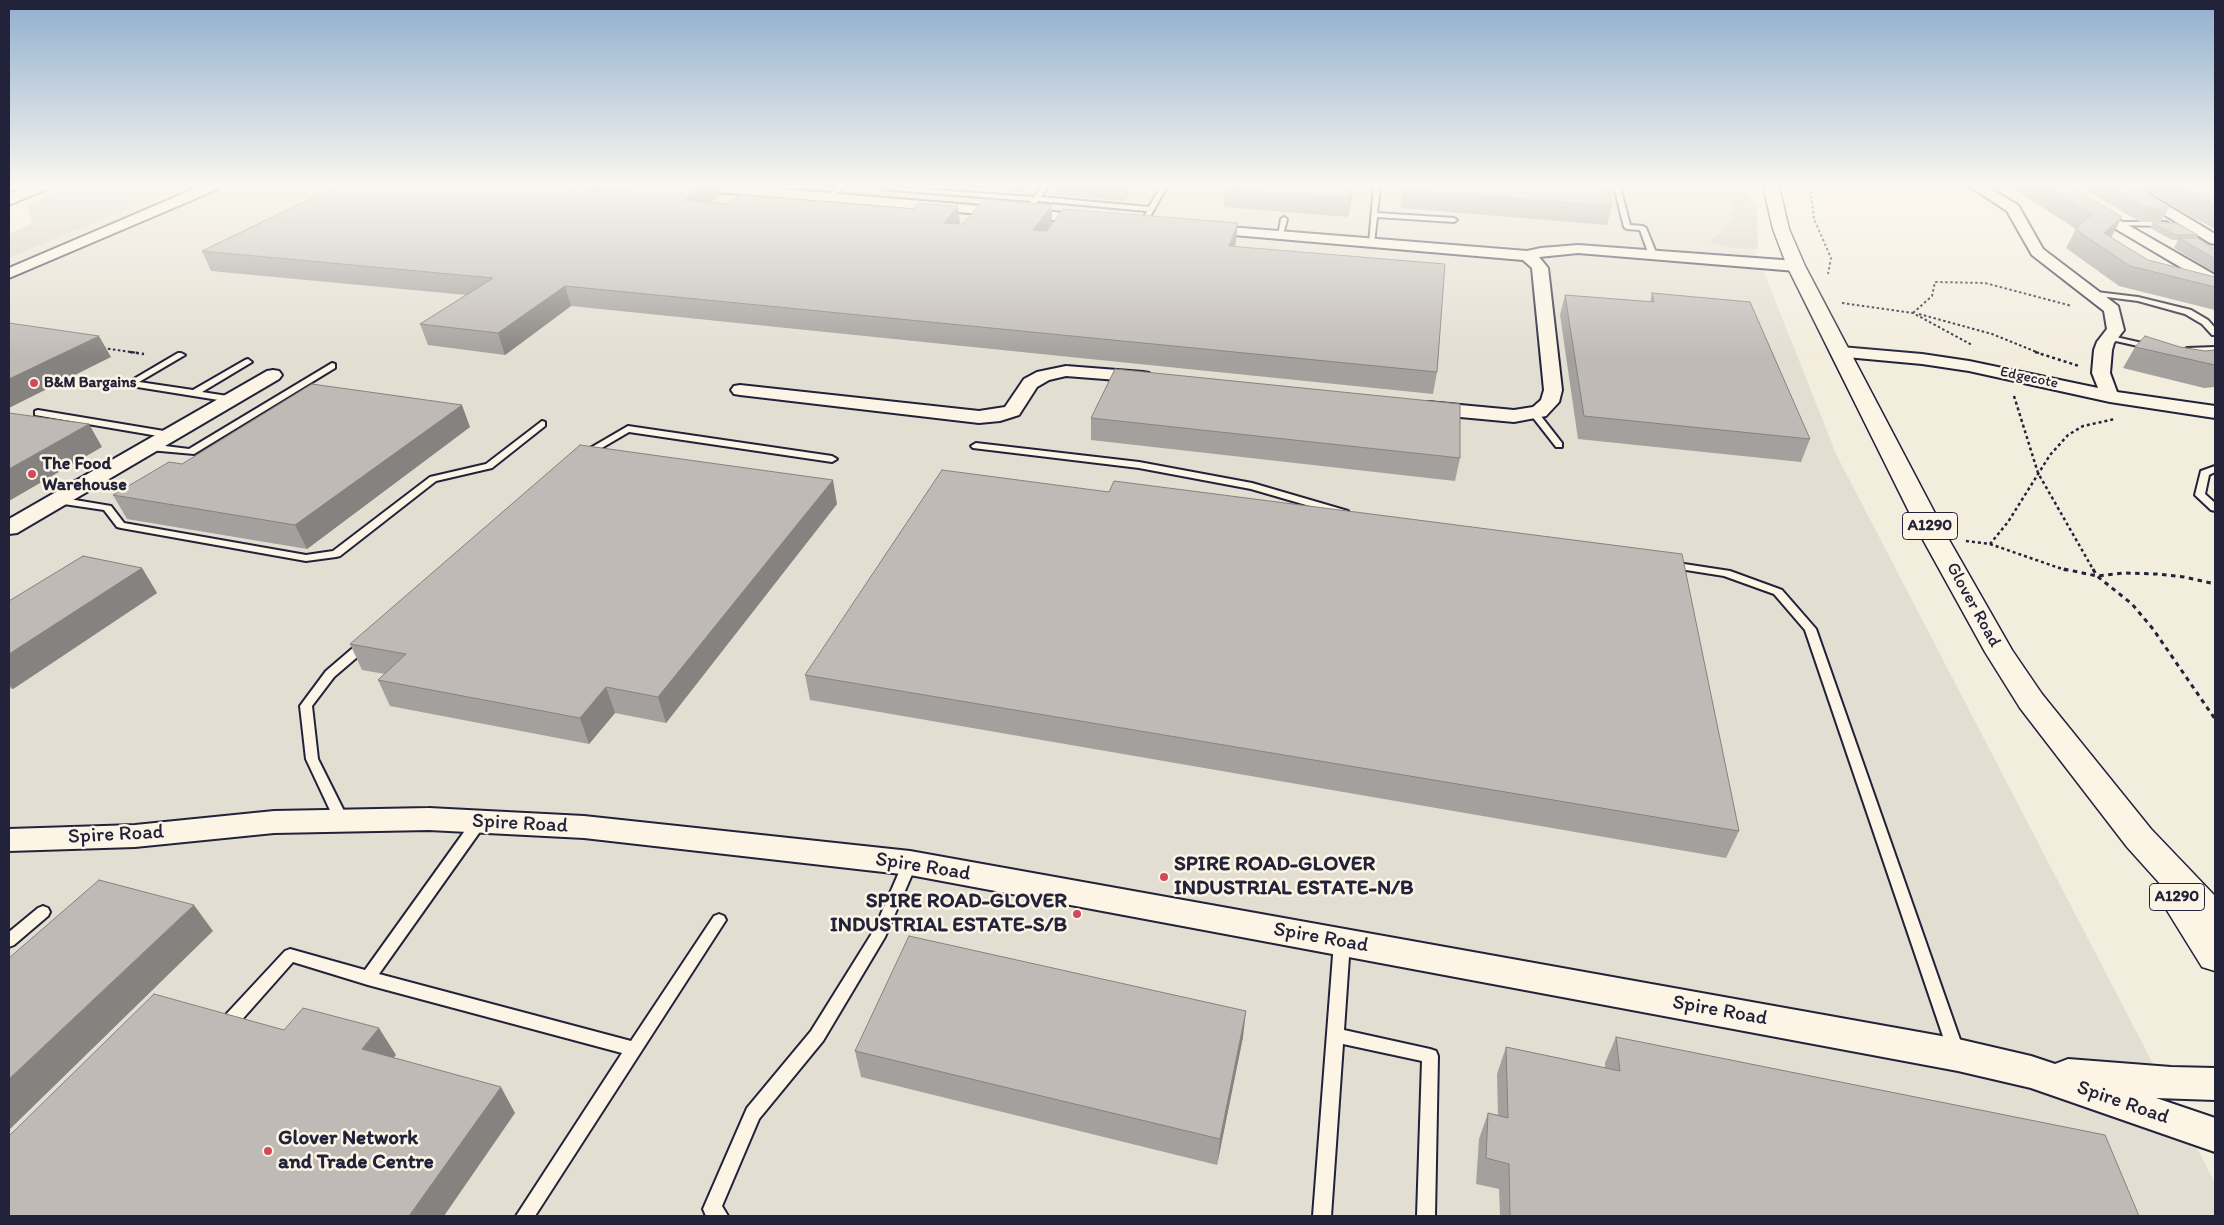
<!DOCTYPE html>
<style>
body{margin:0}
#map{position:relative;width:2224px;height:1225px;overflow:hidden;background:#f3edde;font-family:Itim,sans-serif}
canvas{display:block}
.frame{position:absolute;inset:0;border:10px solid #22223b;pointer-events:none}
</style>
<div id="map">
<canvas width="2224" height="1225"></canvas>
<div class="frame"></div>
</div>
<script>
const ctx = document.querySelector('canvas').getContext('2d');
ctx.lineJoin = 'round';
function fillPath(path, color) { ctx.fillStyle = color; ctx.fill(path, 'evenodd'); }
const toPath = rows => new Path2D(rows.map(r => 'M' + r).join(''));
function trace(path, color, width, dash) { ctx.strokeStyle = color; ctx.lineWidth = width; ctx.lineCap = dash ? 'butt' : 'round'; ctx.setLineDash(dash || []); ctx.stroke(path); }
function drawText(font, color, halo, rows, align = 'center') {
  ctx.font = font + ' Itim,sans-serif'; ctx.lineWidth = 5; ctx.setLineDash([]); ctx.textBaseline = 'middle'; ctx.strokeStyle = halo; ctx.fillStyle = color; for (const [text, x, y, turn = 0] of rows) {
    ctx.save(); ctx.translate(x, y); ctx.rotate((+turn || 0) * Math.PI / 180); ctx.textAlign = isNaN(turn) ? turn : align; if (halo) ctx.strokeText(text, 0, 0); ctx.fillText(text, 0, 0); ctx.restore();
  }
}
fillPath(toPath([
 [183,186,1730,186,1836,454,2215,1183,2215,1216,9,1216,9,258]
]), '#e3ded2');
fillPath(toPath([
 [68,186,183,186,9,258,9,234,32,223,27,204],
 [1723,186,1744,186,1757,210,1758,249,1732,248,1709,242,1725,229,1736,210]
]), '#d4cfc6');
const service = toPath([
 [838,186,845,186,832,198,828,198,828,196,838,186],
 [878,186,1034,197,1043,186,1049,186,1041,197,1149,207,1161,186,1167,186,1151,215,1148,217,1145,215,1147,211,1038,201,1024,216,1021,214,1031,201,881,189,878,186],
 [1374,186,1380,186,1377,213,1454,218,1457,220,1454,222,1377,217,1374,243,1369,244,1374,186],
 [1614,186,1620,186,1630,225,1643,226,1646,228,1657,255,1656,257,1649,255,1640,230,1627,229,1624,227,1614,186],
 [1284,217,1287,219,1283,235,1278,236,1281,219,1284,217],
 [2115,222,2166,222,2169,224,2166,226,2113,225,2113,223,2115,222],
 [2088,291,2138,297,2191,310,2208,320,2215,328,2215,335,2212,335,2202,324,2185,314,2138,301,2091,295,2087,293,2088,291],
 [2107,335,2151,345,2155,347,2151,349,2107,339,2107,335],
 [2215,347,2215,351,2187,352,2183,350,2187,348,2215,347],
 [178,353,181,353,185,355,139,382,193,390,245,360,248,359,252,362,202,392,234,397,235,399,231,402,131,386,127,383,178,353],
 [332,363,335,364,335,368,194,454,149,450,144,447,149,444,189,449,332,363],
 [38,410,170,432,175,435,170,438,35,415,35,411,38,410],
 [1534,410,1537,411,1562,443,1562,447,1556,447,1531,415,1530,413,1534,410],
 [542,421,545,422,545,426,492,468,436,481,340,556,336,557,306,561,121,528,117,527,104,510,57,503,52,500,57,497,111,506,124,523,306,555,333,551,430,477,486,464,542,421],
 [628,426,832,456,837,459,832,462,629,432,588,456,585,457,580,454,628,426],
 [976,443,1139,462,1252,483,1348,511,1349,513,1344,516,1251,489,1139,468,973,448,971,446,976,443],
 [2215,466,2215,472,2209,475,2205,494,2215,503,2215,511,2211,510,2195,495,2201,471,2215,466],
 [1671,562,1730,571,1782,590,1816,629,1964,1051,1962,1056,1956,1058,1950,1056,1948,1051,1805,630,1774,594,1724,576,1667,567,1666,565,1671,562],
 [365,640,369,641,371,644,369,647,334,677,312,706,318,759,349,821,347,825,342,826,337,825,335,821,306,759,300,706,326,671,361,641,365,640],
 [479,817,484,818,486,822,484,826,379,974,631,1041,714,916,719,914,724,916,726,920,535,1216,516,1216,622,1053,368,985,293,962,231,1032,225,1034,219,1032,217,1027,219,1022,285,951,290,949,365,970,474,818,479,817],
 [910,858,915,859,917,863,885,937,823,1041,759,1119,722,1206,728,1216,706,1216,703,1209,747,1108,811,1031,874,930,903,863,905,859,910,858],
 [43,906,48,908,50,912,48,916,14,945,9,947,9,932,38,908,43,906],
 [1342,936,1347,938,1350,942,1344,1030,1430,1049,1436,1051,1438,1056,1435,1216,1417,1216,1422,1061,1343,1044,1331,1216,1313,1216,1334,942,1337,938,1342,936]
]);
const minor = toPath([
 [201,186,220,186,218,189,9,278,9,268,201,186],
 [686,186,744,186,1089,215,1096,219,1089,223,693,190,686,186],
 [1969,186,1986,186,2018,205,2043,249,2118,306,2124,330,2114,343,2112,350,2110,373,2117,392,2215,406,2215,418,2110,402,1969,371,1922,364,1835,356,1832,352,1835,348,1841,347,1922,354,1969,361,2098,388,2092,373,2094,350,2097,342,2107,329,2104,311,2032,255,2007,211,1969,186],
 [2043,186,2060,186,2215,275,2215,286,2209,284,2043,186],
 [2118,186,2135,186,2215,234,2215,244,2210,243,2118,186],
 [1204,225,1527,251,1541,248,1578,245,1796,261,1801,263,1804,266,1801,269,1796,271,1578,253,1539,257,1548,268,1562,390,1559,402,1546,416,1514,422,1428,414,1421,412,1419,408,1421,404,1428,402,1514,410,1533,407,1541,400,1544,390,1532,268,1523,260,1199,232,1197,229,1204,225],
 [1066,366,1143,372,1149,373,1152,377,1149,381,1143,382,1066,376,1049,380,1037,387,1019,415,1000,421,979,423,740,395,734,394,731,390,734,386,740,385,979,411,1005,407,1024,379,1037,372,1066,366],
 [273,370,279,371,282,375,279,379,17,533,9,534,9,519,267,371,273,370],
 [429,808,584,816,910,851,1958,1039,2031,1056,2055,1064,2068,1059,2171,1067,2215,1068,2215,1100,2156,1098,2215,1118,2215,1152,2031,1088,1958,1071,910,875,584,838,429,830,274,833,135,847,9,851,9,829,135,825,274,811,429,808]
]);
const primary = toPath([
 [1763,186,1779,186,1789,229,1805,266,1948,538,2012,650,2042,694,2151,829,2215,896,2215,971,2202,967,2158,896,2163,887,2127,847,2020,708,1985,652,1922,538,1787,266,1773,229,1763,186]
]);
const trunk = toPath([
 [29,186,51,186,48,189,9,205,9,194,29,186]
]);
trace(service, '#22223b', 4);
trace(minor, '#22223b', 4);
trace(primary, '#22223b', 3);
trace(trunk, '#22223b', 3);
trace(toPath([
 [1810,186,1814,219,1831,258,1828,274],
 [1842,303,1913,313,1972,345],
 [1913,313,1932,296,1935,282,1985,283,2072,306],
 [1919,314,1992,334,2039,353],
 [103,348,138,353]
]), '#22223b', 2, [2.5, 2.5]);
trace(toPath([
 [130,352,144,354],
 [2035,352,2079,366],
 [2014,396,2038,473,2094,571],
 [1966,541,1990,544,2008,522,2050,455,2068,435,2083,426,2115,419],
 [1990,544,2068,571]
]), '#22223b', 2.5, [3, 3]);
trace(toPath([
 [2064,569,2097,576,2124,573,2157,574,2184,577,2215,584],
 [2093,569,2097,576,2132,604,2153,629,2215,719]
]), '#22223b', 3, [4.5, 4.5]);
fillPath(service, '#fcf5e5');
fillPath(minor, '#fcf5e5');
fillPath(primary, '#fcf5e5');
fillPath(trunk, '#fcf5e5');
fillPath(toPath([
 [949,186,1027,186,1023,192],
 [1054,186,1133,186,1125,201,1055,195],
 [1354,186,1348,217,1224,207,1225,189],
 [1403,186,1612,206,1607,225,1400,208],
 [2009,186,2070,186,2112,236,2111,237,2148,260,2215,277,2215,310,2119,286,2066,248,2076,229],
 [2079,186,2130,186,2169,208,2161,222,2140,222],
 [2140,186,2215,186,2215,229,2192,217],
 [600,191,622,192,721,194,710,202,728,204,913,209,958,206,960,224,963,224,1052,205,1052,223,1236,242,1235,247,1437,372,1433,394,571,306,505,355,428,345,420,324,466,295,211,271,202,251],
 [2153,223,2198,235,2197,238,2215,249,2215,273,2174,248,2178,240,2172,240,2150,228],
 [1652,293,1810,439,1801,462,1578,439,1560,315,1565,295,1650,302],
 [2135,347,2180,347,2205,351,2215,350,2215,387,2204,388,2123,368],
 [1091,418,1460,458,1455,481,1091,440],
 [470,427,307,549,127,519,113,495,182,464],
 [837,504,666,723,615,713,589,744,390,706,378,680,385,674,362,670,350,644],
 [142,568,157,593,13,689,9,688,9,601],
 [805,675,1739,831,1726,858,810,700],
 [1243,1037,1217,1165,861,1077,855,1051],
 [1616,1037,2139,1216,1500,1216,1499,1189,1476,1184,1479,1139,1488,1113,1498,1115,1497,1074,1506,1047,1605,1068,1605,1063]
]), '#a4a09d');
fillPath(toPath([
 [579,186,599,186,601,193,575,188],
 [703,186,719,186,721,194,688,219,684,200],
 [1023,186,1027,186,1023,192],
 [1125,186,1133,186,1125,201],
 [1353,186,1354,186,1348,217,1350,199],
 [1052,205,1052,223,1034,249,1033,230],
 [958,206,960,225,944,223],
 [2122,217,2112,236,2101,246,2104,233],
 [1238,223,1236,242,1227,266,1229,246],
 [565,286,571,306,505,355,498,333],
 [99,336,111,357,9,408,9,379],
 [462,405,470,427,307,549,295,525],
 [89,424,102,447,9,501,9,469],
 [833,480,837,504,666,723,658,697],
 [142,568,157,593,13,689,9,684,9,654],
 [606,687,615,713,589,744,580,718],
 [194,905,213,931,9,1130,9,1079],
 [1246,1011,1243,1037,1217,1165,1220,1139],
 [379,1028,396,1055,379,1075,362,1049],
 [501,1087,515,1113,444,1216,409,1216]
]), '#86827f');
const building = toPath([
 [337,186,579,186,575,188,622,192,631,186,703,186,684,200,728,204,740,195,913,209,918,203,958,206,944,223,963,224,984,199,1052,205,1033,230,1047,231,1063,209,1238,223,1229,246,1445,264,1437,372,565,286,498,333,420,324,493,278,202,251,337,186],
 [1226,186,1353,186,1350,199,1225,189,1226,186],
 [1403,186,1607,186,1612,206,1402,190,1403,186],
 [2046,186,2070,186,2122,217,2104,233,2148,260,2215,277,2215,287,2130,266,2075,229,2092,214,2046,186],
 [2109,186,2130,186,2169,208,2147,208,2109,186],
 [2180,186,2209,186,2215,190,2215,205,2180,186],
 [2153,223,2176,223,2198,235,2175,235,2153,223],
 [2179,238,2197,238,2215,249,2215,259,2179,238],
 [1652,293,1750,302,1810,439,1584,416,1565,295,1654,302,1652,293],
 [9,323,99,336,9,379,9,323],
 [2145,336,2180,347,2205,351,2215,350,2215,365,2135,347,2145,336],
 [1115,369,1460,404,1460,458,1091,418,1115,369],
 [312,384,462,405,295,525,113,495,169,462,182,464,312,384],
 [9,413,89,424,9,469,9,413],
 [580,445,833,480,658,697,606,687,580,718,378,680,406,654,350,644,580,445],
 [942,470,1109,492,1114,481,1682,554,1739,831,805,675,942,470],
 [83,556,142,568,9,654,9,601,83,556],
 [99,880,194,905,9,1079,9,958,99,880],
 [909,936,1246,1011,1220,1139,855,1051,909,936],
 [154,994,284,1030,303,1008,379,1028,362,1049,501,1087,409,1216,9,1216,9,1136,154,994],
 [1616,1037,2105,1135,2139,1216,1510,1216,1509,1164,1486,1158,1488,1113,1508,1118,1506,1047,1620,1071,1616,1037]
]);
fillPath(building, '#bfbab6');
trace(building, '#86827f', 1);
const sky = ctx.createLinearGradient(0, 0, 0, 358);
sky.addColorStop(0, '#90afce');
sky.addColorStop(0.52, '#faf7f0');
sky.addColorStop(1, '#faf7f000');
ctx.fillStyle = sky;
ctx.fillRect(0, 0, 2224, 358);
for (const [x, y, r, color] of [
 [34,383,5,"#d1495b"],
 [32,474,5,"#d1495b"],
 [1164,877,5,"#d1495b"],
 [1077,914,5,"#d1495b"],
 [268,1151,5,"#d1495b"]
]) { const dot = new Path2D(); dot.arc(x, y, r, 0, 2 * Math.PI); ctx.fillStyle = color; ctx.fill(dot); trace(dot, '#fcf5e5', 2); }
drawText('15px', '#22223b', '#fcf5e5', [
 ["Edgecote",2029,378,12]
]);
drawText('bold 15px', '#22223b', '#fcf5e5', [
 ["B&M Bargains",44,383]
], 'left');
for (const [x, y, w] of [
 [1930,526,55],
 [2177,897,55]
]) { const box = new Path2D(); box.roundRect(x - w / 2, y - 13.5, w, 27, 4); ctx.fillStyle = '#fcf5e5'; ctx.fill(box); trace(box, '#22223b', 1); }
drawText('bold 16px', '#22223b', null, [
 ["A1290",1930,526],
 ["A1290",2177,897]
]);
drawText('bold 18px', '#22223b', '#fcf5e5', [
 ["The Food",42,464],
 ["Warehouse",42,485]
], 'left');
drawText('18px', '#22223b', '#fcf5e5', [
 ["Glover Road",1973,605,61]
]);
drawText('21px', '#22223b', '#fcf5e5', [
 ["Spire Road",520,824,3],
 ["Spire Road",116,835,-3],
 ["Spire Road",923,867,9],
 ["Spire Road",1321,938,10],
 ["Spire Road",1720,1011,10],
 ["Spire Road",2123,1103,19]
]);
drawText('bold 21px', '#22223b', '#fcf5e5', [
 ["SPIRE ROAD-GLOVER",1174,865],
 ["INDUSTRIAL ESTATE-N/B",1174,889],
 ["SPIRE ROAD-GLOVER",1067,902,"right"],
 ["INDUSTRIAL ESTATE-S/B",1067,926,"right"],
 ["Glover Network",278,1139],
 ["and Trade Centre",278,1163]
], 'left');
</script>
